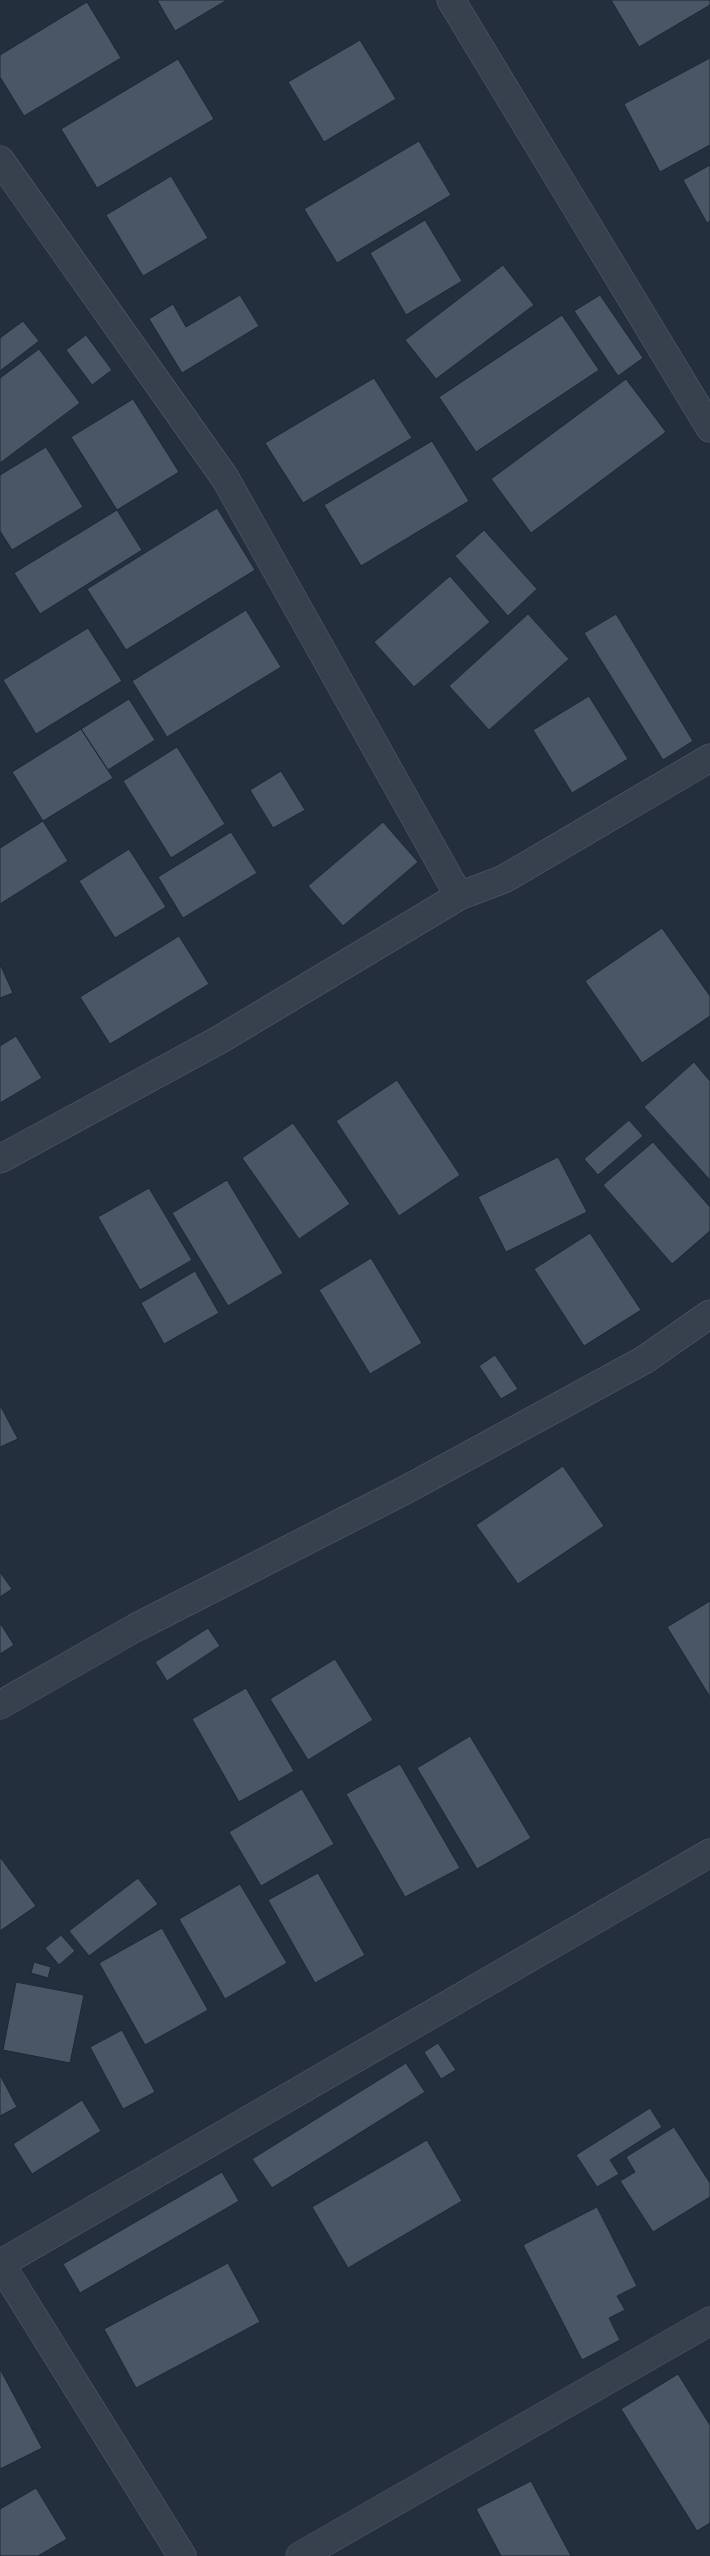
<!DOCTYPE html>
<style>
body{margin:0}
canvas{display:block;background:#232f3d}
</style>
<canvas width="710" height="2556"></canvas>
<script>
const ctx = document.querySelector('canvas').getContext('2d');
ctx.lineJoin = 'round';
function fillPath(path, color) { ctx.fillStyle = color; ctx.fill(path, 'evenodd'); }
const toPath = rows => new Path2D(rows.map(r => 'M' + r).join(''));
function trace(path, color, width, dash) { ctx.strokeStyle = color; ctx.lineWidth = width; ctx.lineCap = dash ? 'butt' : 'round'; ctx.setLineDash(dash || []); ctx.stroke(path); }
const building = toPath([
 [157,0,227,0,175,31,157,0],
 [611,0,710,0,710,5,639,47,611,0],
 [87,2,121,58,24,116,0,77,0,55,87,2],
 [360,40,396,99,324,142,288,82,360,40],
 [710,58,710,145,660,172,624,104,710,58],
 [178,59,214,119,97,188,61,129,178,59],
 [419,141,451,195,337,263,304,209,419,141],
 [710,165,710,221,707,223,683,180,710,165],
 [171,176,208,238,143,276,106,215,171,176],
 [425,220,462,281,406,315,370,253,425,220],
 [503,265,534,305,436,379,405,340,503,265],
 [240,295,259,326,182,373,149,319,173,304,186,327,240,295],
 [600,295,643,358,618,376,574,311,600,295],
 [562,315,599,370,476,452,439,397,562,315],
 [23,321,39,341,0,371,0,338,23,321],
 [86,335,112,370,92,385,66,350,86,335],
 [39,349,80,403,0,463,0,378,39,349],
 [374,378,412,438,303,503,265,443,374,378],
 [626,379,666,432,531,533,491,479,626,379],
 [133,399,179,472,117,510,71,437,133,399],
 [432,441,469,501,361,566,324,505,432,441],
 [46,447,83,507,12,550,0,531,0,475,46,447],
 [217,508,255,570,126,650,87,589,217,508],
 [117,510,142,550,40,614,14,573,117,510],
 [484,530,537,589,508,616,455,556,484,530],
 [450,576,490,622,414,687,374,642,450,576],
 [246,610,281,667,167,737,132,681,246,610],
 [528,614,569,659,489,730,449,686,528,614],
 [616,614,693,741,663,760,584,633,616,614],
 [88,628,122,681,36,734,3,680,88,628],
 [589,696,628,759,572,793,533,730,589,696],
 [129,699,155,740,108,770,81,729,129,699],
 [81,729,113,778,43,821,12,772,81,729],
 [177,747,225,824,171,858,123,781,177,747],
 [281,771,305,810,273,828,250,790,281,771],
 [43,821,68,861,0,904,0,848,43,821],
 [383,822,418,862,343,926,308,886,383,822],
 [231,832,257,873,183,918,158,877,231,832],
 [129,849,166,907,115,938,79,881,129,849],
 [662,928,710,996,710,1016,642,1063,585,981,662,928],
 [179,936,209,984,110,1044,80,997,179,936],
 [0,964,13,993,0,998,0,964],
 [16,1036,42,1078,0,1103,0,1046,16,1036],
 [694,1062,710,1081,710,1180,644,1107,694,1062],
 [397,1080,460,1175,399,1216,336,1121,397,1080],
 [629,1120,643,1136,598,1175,584,1159,629,1120],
 [293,1123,350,1204,299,1239,242,1158,293,1123],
 [653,1142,710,1207,710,1231,672,1264,603,1185,653,1142],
 [558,1157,587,1212,506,1252,478,1197,558,1157],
 [227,1180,283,1273,228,1306,172,1213,227,1180],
 [149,1188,192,1260,140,1290,98,1217,149,1188],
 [590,1233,641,1310,584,1346,534,1269,590,1233],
 [371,1258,422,1343,370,1374,319,1290,371,1258],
 [195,1271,219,1313,164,1344,141,1303,195,1271],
 [495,1355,518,1389,501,1399,479,1366,495,1355],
 [0,1405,18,1439,0,1447,0,1405],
 [563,1466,604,1526,518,1584,476,1525,563,1466],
 [0,1572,12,1589,0,1597,0,1572],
 [710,1601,710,1697,667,1627,710,1601],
 [0,1623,14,1645,0,1654,0,1623],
 [208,1628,220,1646,167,1681,155,1662,208,1628],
 [335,1659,373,1720,308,1760,270,1699,335,1659],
 [246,1688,294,1771,239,1802,192,1719,246,1688],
 [470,1736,531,1838,477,1869,417,1768,470,1736],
 [400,1764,460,1868,405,1897,346,1794,400,1764],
 [302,1789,334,1844,261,1886,229,1832,302,1789],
 [0,1857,36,1906,0,1931,0,1857],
 [318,1873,365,1955,315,1983,268,1900,318,1873],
 [138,1878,158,1904,89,1956,69,1931,138,1878],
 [240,1884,287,1963,225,1999,179,1919,240,1884],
 [162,1928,208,2010,145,2045,99,1963,162,1928],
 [61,1935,75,1951,59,1965,45,1948,61,1935],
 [34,1962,51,1967,48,1978,31,1973,34,1962],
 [16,1982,84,1995,70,2063,3,2050,16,1982],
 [122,2030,155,2092,123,2109,90,2047,122,2030],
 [438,2043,456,2070,441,2079,424,2052,438,2043],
 [406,2063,425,2092,272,2188,252,2159,406,2063],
 [0,2075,17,2107,0,2116,0,2075],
 [82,2100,101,2131,32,2174,13,2144,82,2100],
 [650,2108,662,2127,610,2160,619,2174,597,2187,576,2155,650,2108],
 [674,2127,710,2183,710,2197,653,2232,620,2181,635,2172,626,2157,674,2127],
 [427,2140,462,2201,348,2268,312,2207,427,2140],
 [222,2172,239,2201,80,2293,63,2264,222,2172],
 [597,2207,637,2286,617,2296,625,2310,609,2318,620,2340,582,2360,523,2245,597,2207],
 [228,2263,260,2322,136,2388,104,2329,228,2263],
 [0,2369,42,2448,0,2469,0,2369],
 [678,2374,710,2425,710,2523,697,2531,621,2409,678,2374],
 [531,2481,571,2556,501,2556,476,2509,531,2481],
 [36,2488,67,2539,38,2556,0,2556,0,2509,36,2488]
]);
fillPath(building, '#495666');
trace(building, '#1e2834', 1);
const minor = toPath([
 [451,0,710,428],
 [0,160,225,478,459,896],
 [0,1159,219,1040,459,896,504,879,710,758],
 [0,1705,135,1628,409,1488,644,1360,710,1314],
 [0,2263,182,2556],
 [0,2264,710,1853],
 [300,2556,710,2321]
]);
trace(minor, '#555f6b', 29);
trace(minor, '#37414d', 28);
</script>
